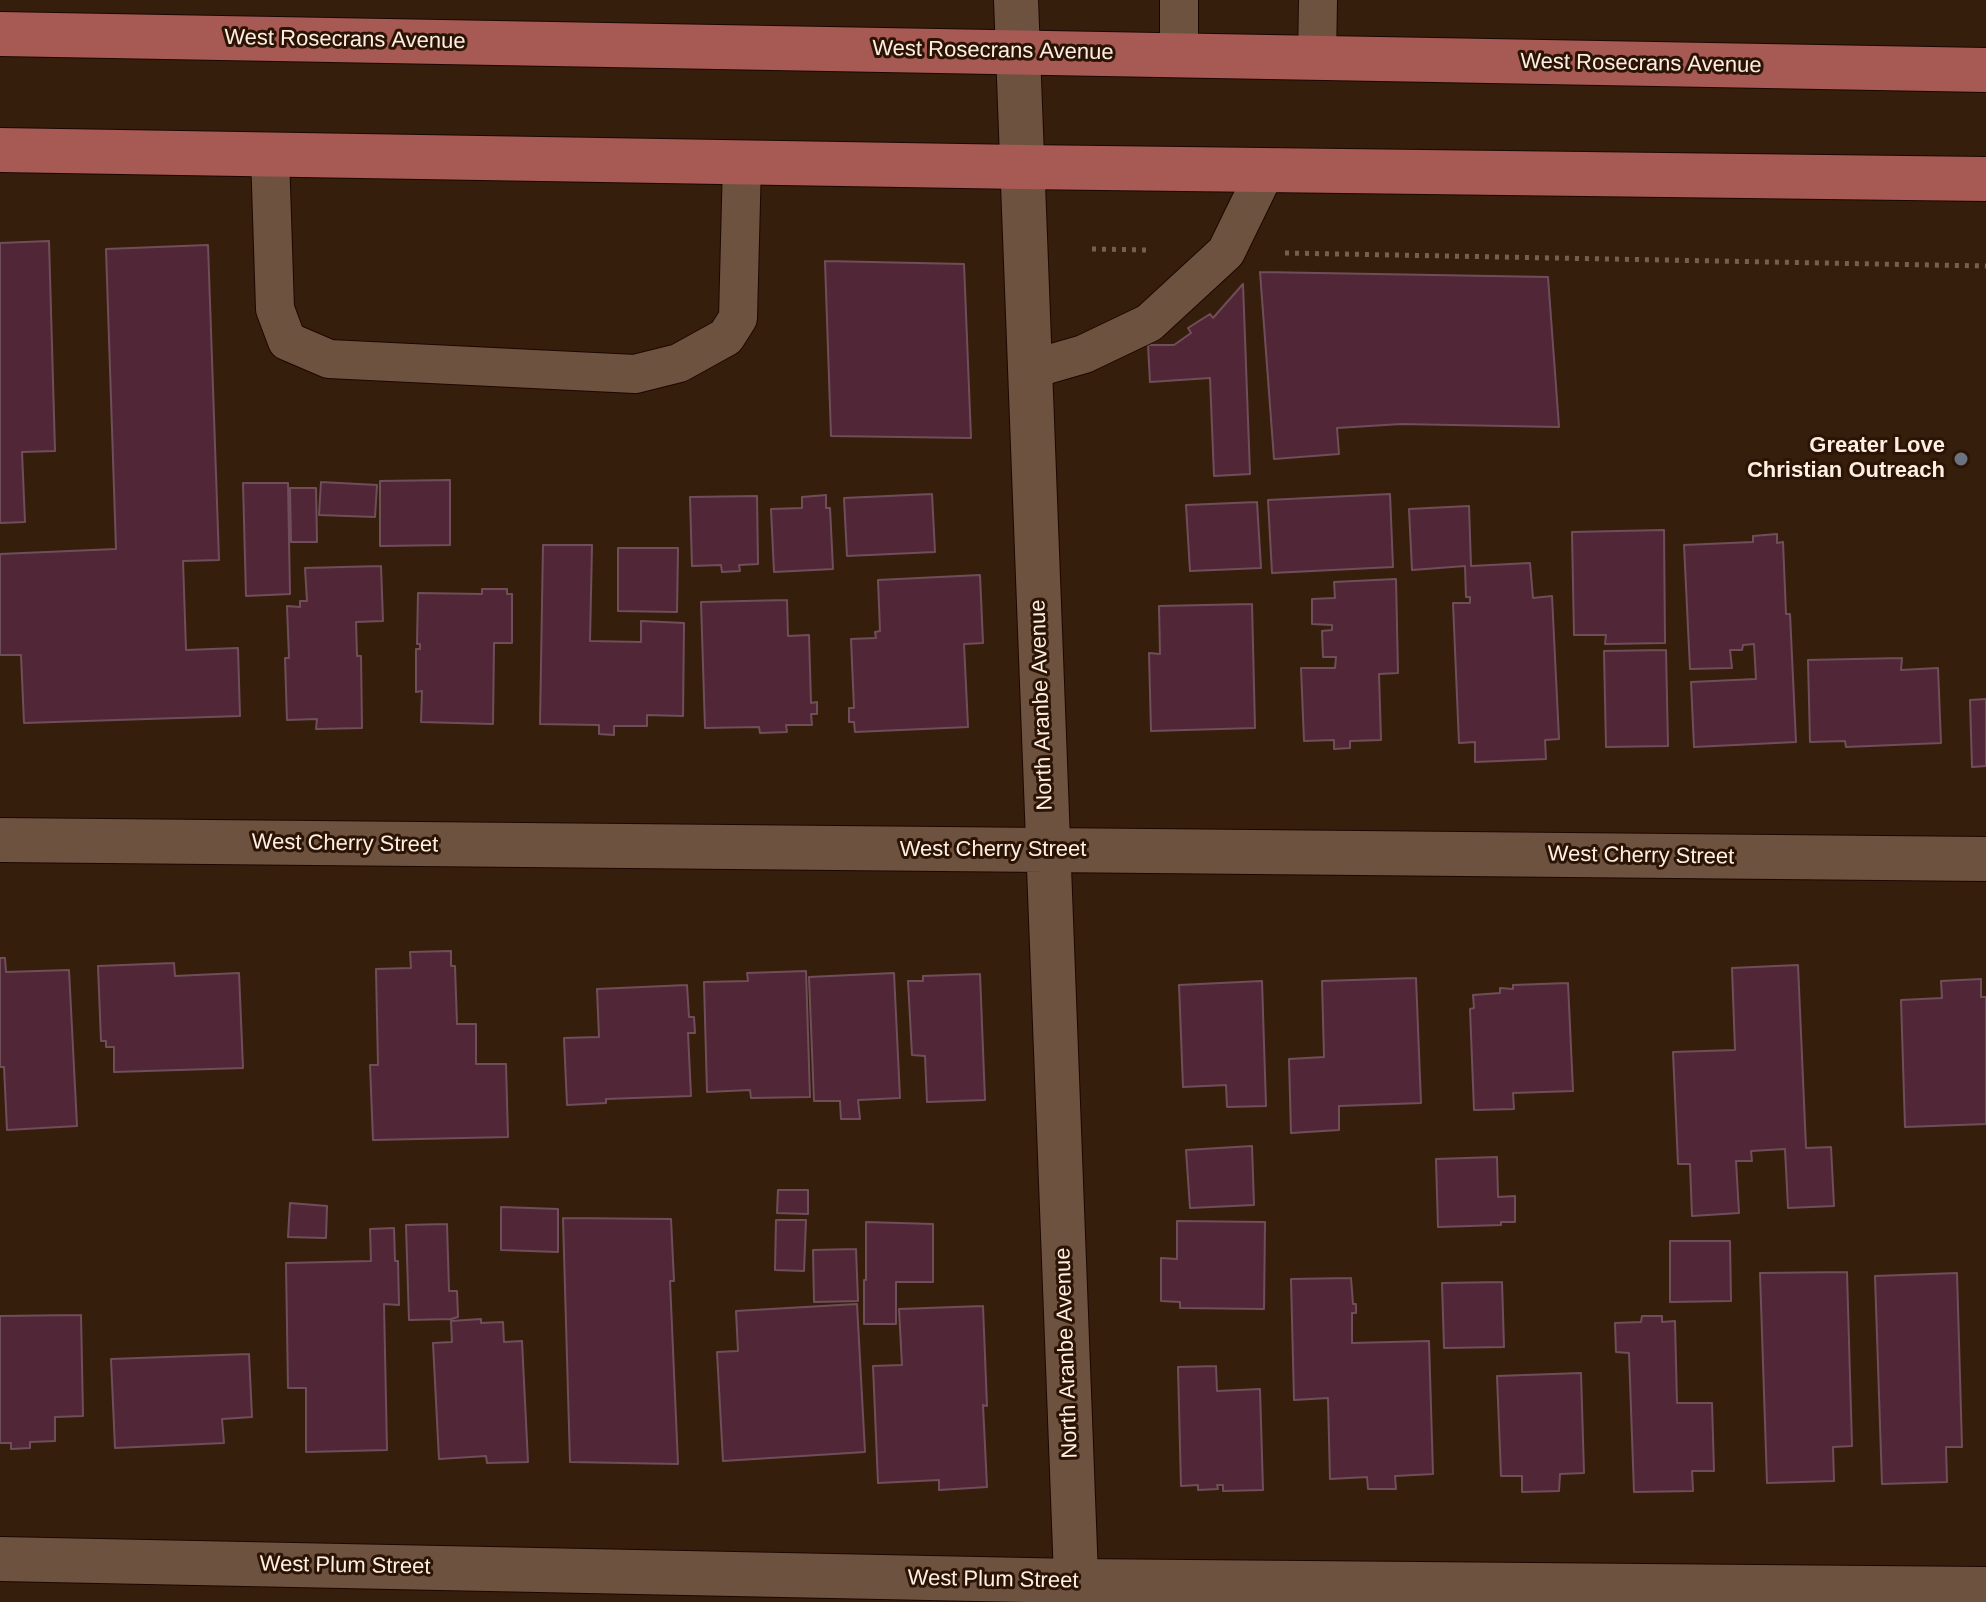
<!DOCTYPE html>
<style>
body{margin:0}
canvas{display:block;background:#361e0c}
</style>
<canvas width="1986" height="1602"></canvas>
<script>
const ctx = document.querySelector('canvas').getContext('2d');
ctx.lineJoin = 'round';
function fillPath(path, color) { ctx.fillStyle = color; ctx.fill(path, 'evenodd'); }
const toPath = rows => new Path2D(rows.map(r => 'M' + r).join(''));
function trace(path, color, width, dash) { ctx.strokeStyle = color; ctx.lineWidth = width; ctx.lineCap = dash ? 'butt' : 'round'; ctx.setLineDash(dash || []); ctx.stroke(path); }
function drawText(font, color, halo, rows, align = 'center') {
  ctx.font = font + ' Arial,sans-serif'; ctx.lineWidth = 6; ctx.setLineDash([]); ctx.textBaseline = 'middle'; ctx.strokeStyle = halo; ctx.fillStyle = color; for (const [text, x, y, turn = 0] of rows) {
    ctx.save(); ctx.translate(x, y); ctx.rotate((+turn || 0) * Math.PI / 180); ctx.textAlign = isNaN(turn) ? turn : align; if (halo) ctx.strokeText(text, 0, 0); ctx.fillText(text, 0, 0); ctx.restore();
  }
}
const building = toPath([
 [49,241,55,451,22,452,25,522,0,523,0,243,49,241],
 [208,245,219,560,183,561,186,650,238,648,240,716,24,723,21,655,0,655,0,554,116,549,106,249,208,245],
 [825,261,964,264,971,438,831,436,825,261],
 [1260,272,1548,277,1559,427,1401,424,1337,428,1339,454,1274,459,1260,272],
 [1243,284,1250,474,1214,476,1210,378,1150,382,1148,345,1174,345,1191,333,1188,328,1210,314,1213,318,1243,284],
 [450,480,450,545,380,546,380,481,450,480],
 [321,482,377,485,375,517,319,515,321,482],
 [243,483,288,483,290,594,246,596,243,483],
 [290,488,316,488,317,542,291,542,290,488],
 [932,494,935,552,847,556,844,498,932,494],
 [1390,494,1393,567,1272,573,1268,500,1390,494],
 [826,495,826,508,830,508,833,569,774,572,771,509,802,508,802,497,826,495],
 [757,496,758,564,739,565,740,571,722,572,721,565,692,566,690,497,757,496],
 [1257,502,1261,568,1190,571,1186,505,1257,502],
 [1469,506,1471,566,1530,563,1533,598,1552,596,1559,739,1545,740,1546,759,1475,762,1475,742,1459,743,1453,603,1470,603,1470,597,1466,597,1465,566,1412,570,1409,509,1469,506],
 [1664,530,1665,643,1605,644,1606,635,1574,635,1572,532,1664,530],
 [1777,534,1777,543,1783,542,1786,614,1790,614,1796,742,1694,747,1691,682,1756,679,1754,644,1743,645,1742,650,1730,650,1732,668,1690,669,1684,545,1753,542,1753,536,1777,534],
 [543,545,592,545,590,641,641,642,641,621,684,623,683,716,647,715,647,726,614,726,614,735,599,734,599,725,540,724,543,545],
 [618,548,678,548,677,612,618,611,618,548],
 [381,566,383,621,356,622,357,656,361,656,362,728,316,729,317,719,287,720,285,658,289,658,287,606,300,607,300,601,307,601,305,568,381,566],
 [980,575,983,643,964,644,968,727,855,732,854,722,849,722,849,708,854,708,851,639,876,638,875,632,880,631,878,580,980,575],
 [1396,579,1398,673,1379,674,1381,740,1350,741,1350,748,1334,749,1334,740,1304,741,1301,668,1335,668,1336,657,1323,657,1322,631,1332,630,1332,625,1312,624,1312,599,1335,598,1334,582,1396,579],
 [482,589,507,589,507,594,512,594,512,643,494,643,493,724,421,722,422,691,416,692,416,649,420,649,420,644,417,644,418,593,482,594,482,589],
 [787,600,788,636,809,635,811,703,817,702,817,714,811,714,812,725,786,725,787,732,760,733,759,727,705,728,701,602,787,600],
 [1252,604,1255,728,1151,731,1149,653,1160,654,1159,606,1252,604],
 [1666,650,1668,746,1606,747,1604,651,1666,650],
 [1902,658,1901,670,1938,668,1941,743,1846,747,1845,741,1810,742,1808,660,1902,658],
 [1986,699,1986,766,1972,767,1970,700,1986,699],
 [451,951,451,966,455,966,457,1024,476,1024,476,1064,506,1064,508,1137,373,1140,370,1065,378,1065,376,969,411,968,410,952,451,951],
 [0,958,5,958,6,972,69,970,77,1126,7,1130,4,1067,0,1067,0,958],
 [174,963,175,976,239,973,243,1068,114,1072,114,1047,106,1047,106,1041,101,1041,98,966,174,963],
 [1798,965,1806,1148,1831,1147,1834,1206,1788,1208,1785,1149,1751,1151,1752,1161,1736,1161,1739,1213,1692,1216,1690,1164,1678,1164,1673,1052,1735,1050,1732,968,1798,965],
 [806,971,810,1097,751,1098,750,1090,707,1092,704,982,748,981,747,973,806,971],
 [894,973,900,1098,858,1100,860,1119,841,1119,840,1101,814,1101,809,977,894,973],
 [980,974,985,1100,927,1102,925,1056,912,1055,908,981,923,981,923,976,980,974],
 [1416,978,1421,1103,1339,1106,1339,1130,1291,1133,1289,1059,1324,1057,1322,981,1416,978],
 [1981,979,1981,997,1986,997,1986,1124,1905,1127,1901,1000,1942,998,1941,981,1981,979],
 [1262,981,1266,1106,1227,1107,1226,1085,1183,1087,1179,985,1262,981],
 [1568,983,1573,1091,1513,1093,1514,1109,1474,1110,1470,1009,1474,1008,1473,995,1500,993,1500,988,1513,989,1513,985,1568,983],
 [687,985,689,1017,694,1017,695,1033,688,1033,691,1096,606,1099,606,1103,567,1105,564,1038,599,1037,597,989,687,985],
 [1252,1146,1254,1205,1190,1208,1186,1150,1252,1146],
 [1497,1157,1498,1197,1515,1196,1515,1222,1501,1222,1501,1225,1438,1227,1436,1159,1497,1157],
 [778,1190,808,1190,808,1214,777,1213,778,1190],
 [290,1203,327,1206,326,1238,288,1237,290,1203],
 [501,1207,558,1209,558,1252,501,1250,501,1207],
 [563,1218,671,1219,674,1281,670,1281,678,1464,570,1462,563,1218],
 [776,1220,806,1220,804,1271,775,1270,776,1220],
 [1177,1221,1265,1222,1264,1309,1180,1308,1180,1302,1161,1301,1161,1258,1177,1259,1177,1221],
 [866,1222,933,1224,933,1282,896,1282,896,1324,864,1324,864,1280,866,1280,866,1222],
 [447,1224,449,1291,457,1291,458,1317,451,1319,409,1320,406,1225,447,1224],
 [394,1228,395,1261,398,1261,399,1305,384,1304,387,1450,306,1452,306,1388,288,1388,286,1263,371,1261,370,1229,394,1228],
 [1670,1241,1730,1241,1731,1301,1670,1302,1670,1241],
 [856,1249,858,1301,814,1302,813,1250,856,1249],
 [1847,1272,1852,1446,1833,1447,1834,1481,1767,1483,1760,1273,1847,1272],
 [1957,1273,1962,1447,1946,1447,1947,1482,1882,1484,1875,1276,1957,1273],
 [1351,1278,1353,1304,1356,1304,1356,1313,1352,1313,1352,1343,1429,1341,1433,1474,1395,1476,1396,1489,1368,1489,1367,1477,1330,1479,1328,1398,1294,1400,1291,1279,1351,1278],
 [1502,1282,1504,1347,1444,1348,1442,1283,1502,1282],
 [857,1304,865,1452,723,1461,717,1352,738,1351,736,1311,857,1304],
 [983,1306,987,1406,983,1405,987,1487,939,1490,939,1480,878,1483,873,1366,902,1365,899,1309,983,1306],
 [81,1315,83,1416,55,1417,55,1441,30,1442,30,1448,11,1449,11,1443,0,1443,0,1316,81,1315],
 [1642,1316,1662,1316,1662,1322,1675,1321,1677,1403,1712,1403,1714,1471,1692,1471,1693,1491,1634,1492,1629,1353,1616,1352,1615,1323,1641,1322,1642,1316],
 [481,1319,481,1323,503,1322,504,1342,522,1341,528,1462,487,1463,486,1456,439,1459,433,1343,452,1342,451,1321,481,1319],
 [249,1354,252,1417,222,1419,224,1443,115,1448,111,1359,249,1354],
 [1216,1366,1217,1391,1260,1389,1263,1490,1223,1491,1223,1485,1217,1485,1218,1489,1198,1490,1198,1485,1181,1486,1178,1367,1216,1366],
 [1581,1373,1584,1473,1560,1474,1559,1491,1522,1492,1522,1476,1501,1476,1497,1376,1581,1373]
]);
fillPath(building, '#512637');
trace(building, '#6f4e59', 2);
const lane = toPath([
 [1179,55,1179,0],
 [1317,58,1318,0],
 [270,155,275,309,287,341,329,359,635,374,679,363,726,337,738,318,742,162],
 [1029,370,1084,354,1149,323,1226,252,1266,170]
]);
const street = toPath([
 [1016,0,1077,1602],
 [0,840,1986,859],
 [0,1559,1076,1581,1986,1589]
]);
const primary = toPath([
 [0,34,1986,70],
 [0,150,1022,167,1986,179]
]);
trace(lane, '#1c0700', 40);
trace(street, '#1c0700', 46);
trace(primary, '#1c0700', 46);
trace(toPath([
 [1092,249,1147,250],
 [1285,253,1986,266]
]), '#756050', 5, [4, 6]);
trace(lane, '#6e5240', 38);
trace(street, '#6e5240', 44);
trace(primary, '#a75954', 44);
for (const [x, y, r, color] of [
 [1961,459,8,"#6b7280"]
]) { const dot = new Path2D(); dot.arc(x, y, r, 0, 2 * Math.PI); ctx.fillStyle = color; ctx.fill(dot); trace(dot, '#2b1404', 3); }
drawText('22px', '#ffeee3', '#2b1404', [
 ["West Rosecrans Avenue",345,40,1],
 ["West Rosecrans Avenue",993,51,1],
 ["West Rosecrans Avenue",1641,64,1],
 ["North Aranbe Avenue",1042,705,-92],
 ["West Cherry Street",345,844,1],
 ["West Cherry Street",993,850],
 ["West Cherry Street",1641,856,1],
 ["North Aranbe Avenue",1067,1353,-92],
 ["West Plum Street",345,1566,1],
 ["West Plum Street",993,1580,1]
]);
drawText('bold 22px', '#ffeee3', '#2b1404', [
 ["Greater Love",1945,446],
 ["Christian Outreach",1945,471]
], 'right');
</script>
